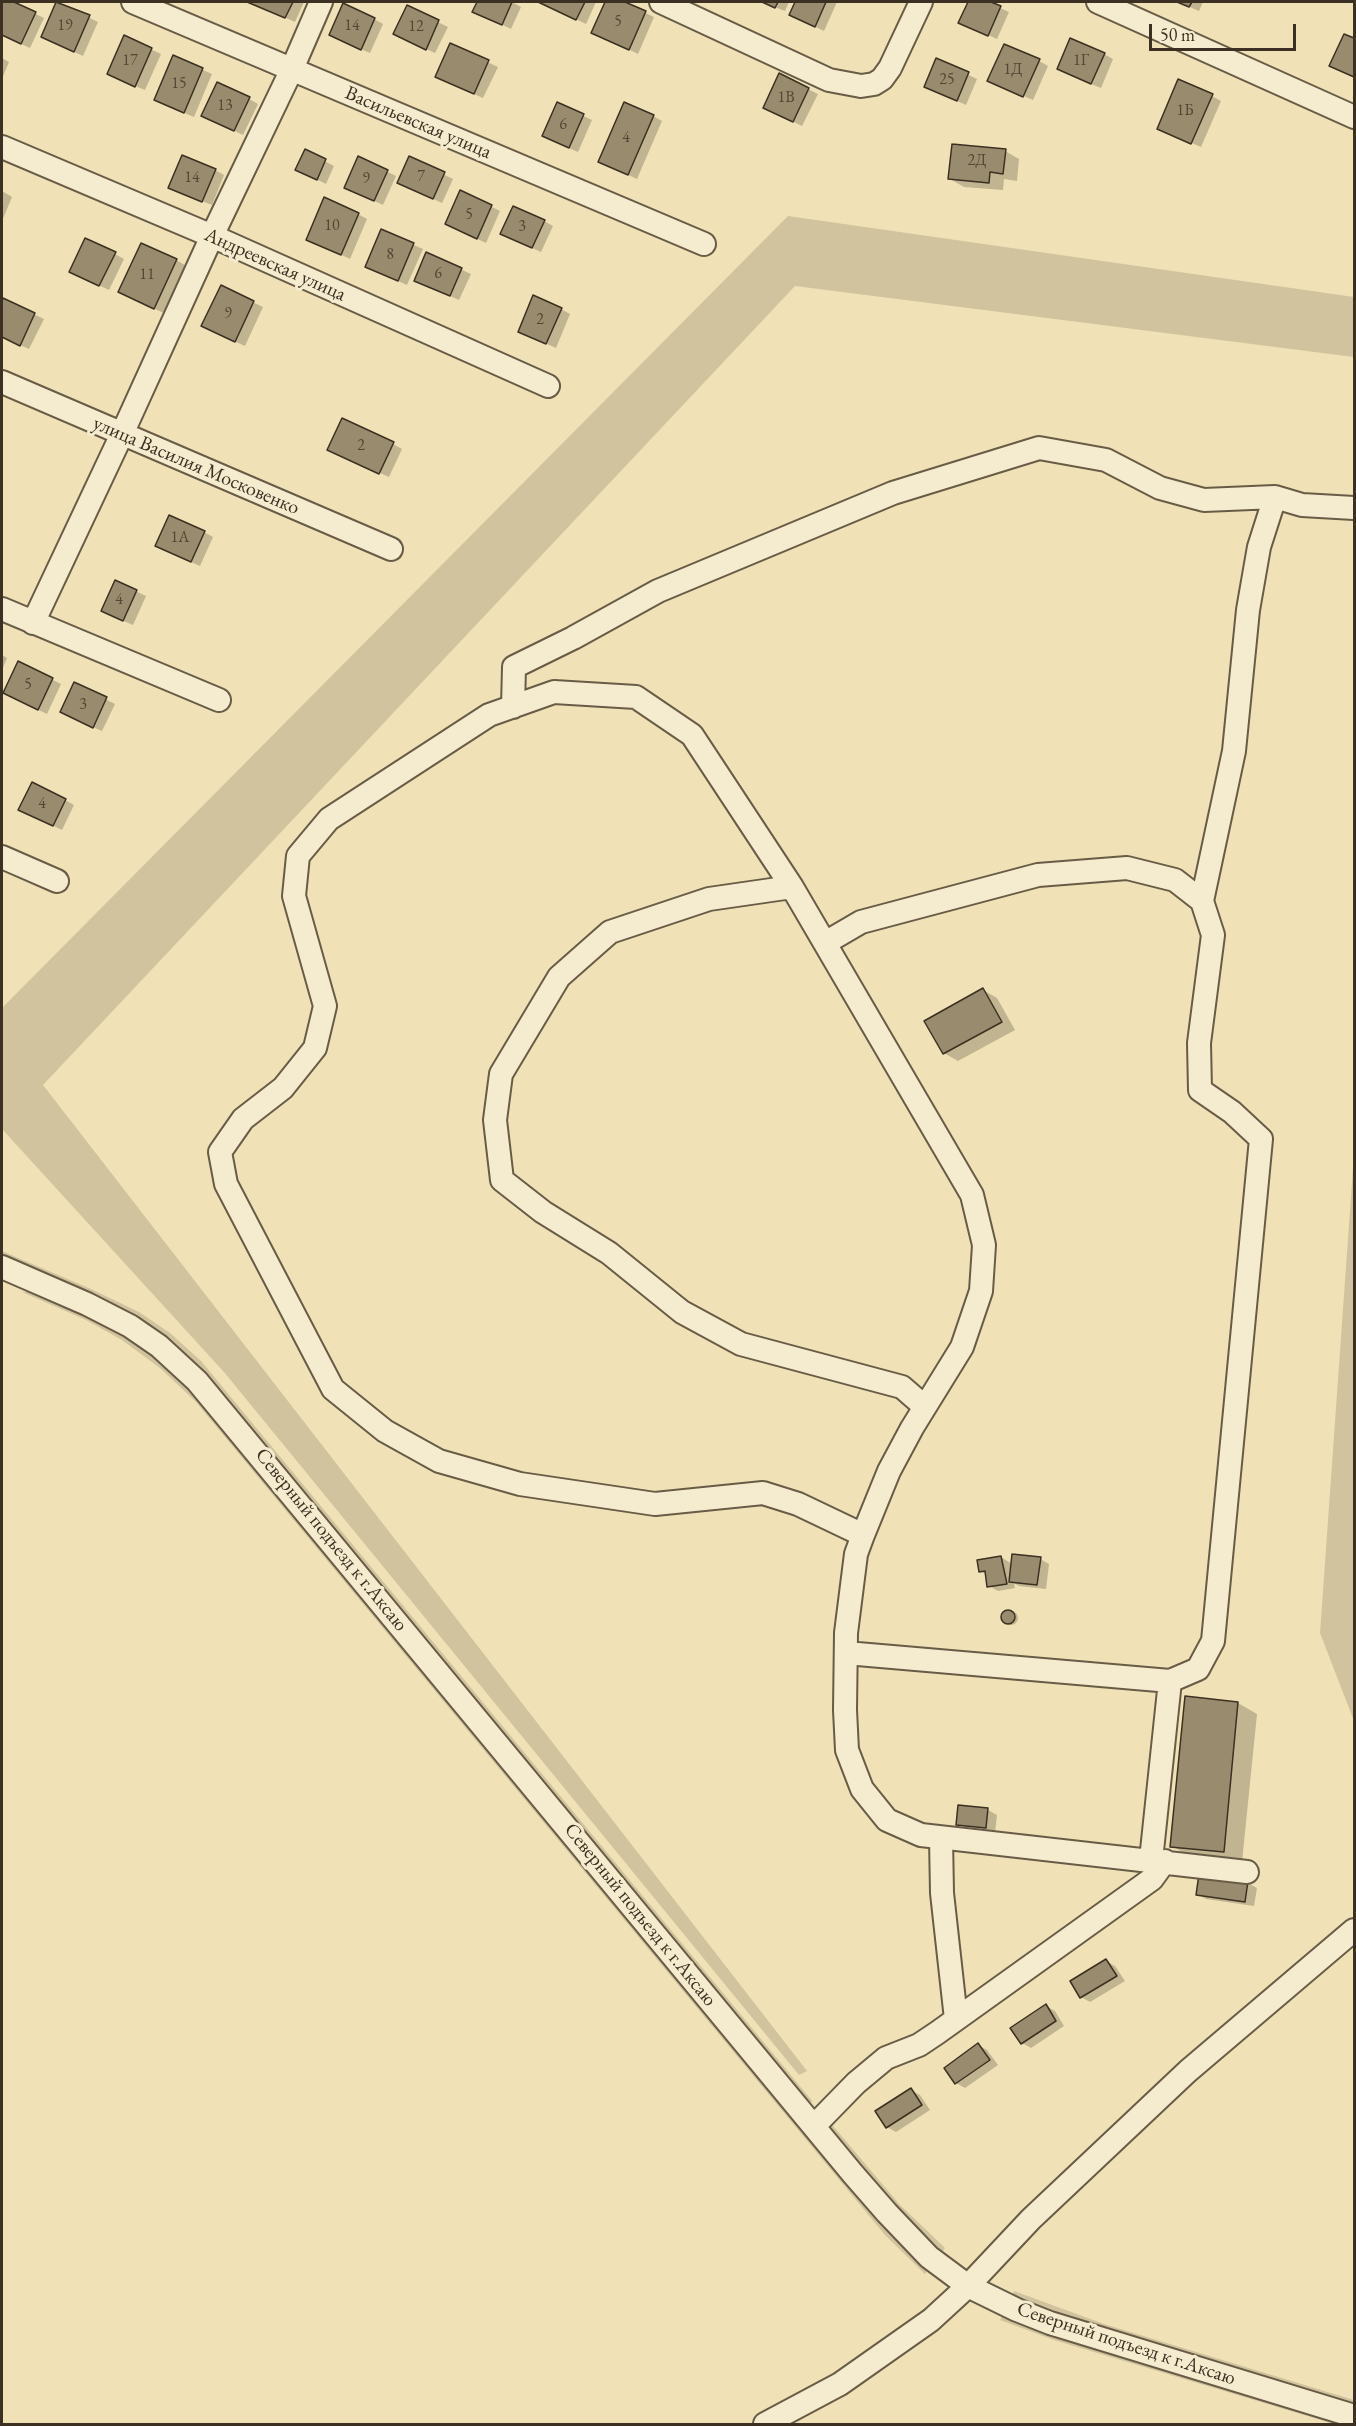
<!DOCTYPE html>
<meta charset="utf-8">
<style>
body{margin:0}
#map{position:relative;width:1356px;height:2426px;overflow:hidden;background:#f0e1b6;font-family:"EB Garamond",serif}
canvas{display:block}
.frame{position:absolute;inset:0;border:3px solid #3b3021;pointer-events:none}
.scale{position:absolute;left:1149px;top:24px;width:147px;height:27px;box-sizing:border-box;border:3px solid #3b3021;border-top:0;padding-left:8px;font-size:18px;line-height:21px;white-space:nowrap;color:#3b3021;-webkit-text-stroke:4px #f5ecd0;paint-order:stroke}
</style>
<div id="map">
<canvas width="1356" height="2426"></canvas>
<div class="frame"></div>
<div class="scale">50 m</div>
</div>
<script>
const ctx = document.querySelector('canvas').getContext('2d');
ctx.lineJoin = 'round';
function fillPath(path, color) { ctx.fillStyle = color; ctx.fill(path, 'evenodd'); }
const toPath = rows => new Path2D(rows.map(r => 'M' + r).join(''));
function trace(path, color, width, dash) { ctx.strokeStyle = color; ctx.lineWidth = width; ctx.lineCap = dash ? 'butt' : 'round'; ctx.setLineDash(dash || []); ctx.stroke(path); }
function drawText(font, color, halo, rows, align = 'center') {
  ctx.font = font + ' "EB Garamond",serif'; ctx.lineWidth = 6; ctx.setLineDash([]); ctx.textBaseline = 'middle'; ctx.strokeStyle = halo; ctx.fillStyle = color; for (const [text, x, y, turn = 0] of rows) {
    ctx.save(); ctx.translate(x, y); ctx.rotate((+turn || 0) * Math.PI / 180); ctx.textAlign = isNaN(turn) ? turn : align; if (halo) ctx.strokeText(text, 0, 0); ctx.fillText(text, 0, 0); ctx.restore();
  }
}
fillPath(toPath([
 [788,216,1354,297,1354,357,795,286,43,1085,807,2071,799,2075,224,1372,2,1129,2,1008],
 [1354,1154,1354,1721,1320,1633],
 [2,1251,91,1289,139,1312,170,1333,201,1361,813,2102,807,2101,203,1372,166,1338,2,1257],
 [22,1292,37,1292,118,1331,155,1356,188,1386,928,2269,925,2274,885,2235,196,1402,160,1368,122,1340,86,1320],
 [828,2120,900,2205,945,2248,941,2253,917,2232,829,2130],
 [1014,2291,1104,2324,1354,2400,1354,2406,1069,2319,1012,2297],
 [1003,2315,1354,2424,1334,2424,1054,2340,1000,2320]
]), '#d1c39d');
fillPath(toPath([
 [2,2,10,2,44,18,30,48,2,35],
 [250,2,304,2,295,22],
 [478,2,512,2,521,7,511,29,474,11],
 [540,2,596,2,586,24],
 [606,2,622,2,654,17,638,54,593,32],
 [762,2,789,2,785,11],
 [797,2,837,2,824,31,791,15],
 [969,2,987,2,1009,12,997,39,960,22],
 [1178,2,1203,2,1199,11],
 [58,3,98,22,83,56,42,37],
 [407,7,448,27,435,53,404,39],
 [374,19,383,24,370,53,340,40],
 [1345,36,1354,40,1354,77,1340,71],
 [125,37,161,54,145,90,118,79],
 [450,45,498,67,483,98,445,81],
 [1104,54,1113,59,1101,88,1067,74],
 [174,57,212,74,194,117,165,105],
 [2,58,9,62,2,79],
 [937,60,977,79,966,105,935,91],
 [1039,61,1048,66,1033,100,998,85],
 [780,75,818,94,802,126,773,112],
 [1212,96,1221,101,1201,147,1168,133],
 [249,99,258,104,243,135,212,120],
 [558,104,592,120,578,152,553,141],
 [653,116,662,121,637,179,609,166],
 [305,151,334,166,326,184,306,174],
 [1005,151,1019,159,1017,181,1004,179,1003,190,964,187,950,179],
 [359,158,396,176,383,205,355,192],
 [410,158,453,179,442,203,408,187],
 [215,170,224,175,212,205,179,192],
 [2,191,12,197,2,221],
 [461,192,500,211,486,243,456,229],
 [358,214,367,219,350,259,308,239],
 [544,221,553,226,541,252,510,238],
 [382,231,423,249,407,285,367,267],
 [115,254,124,259,109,290,79,276],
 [427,254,471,274,459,300,425,285],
 [176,260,190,268,168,315,133,299],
 [221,287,263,307,245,346,212,331],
 [4,300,44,319,29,349,2,337,2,306],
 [561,309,570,314,556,348,529,336],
 [393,444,402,449,389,477,338,454],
 [204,532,213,537,200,566,166,551],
 [116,582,146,596,133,625,112,616],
 [2,655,7,658,2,670],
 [19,663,61,684,47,714,14,698],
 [75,684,115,704,102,731,70,717],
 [65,800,74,805,62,830,29,814],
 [983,990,997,998,1015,1030,958,1061,944,1053],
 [1001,1557,1012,1564,1040,1559,1049,1564,1046,1589,1019,1586,1014,1583,1015,1588,998,1591,989,1586,987,1575,980,1571],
 '1004 1618a7 7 0 1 1 14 0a7 7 0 1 1-14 0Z',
 [1186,1698,1238,1703,1257,1714,1242,1862,1190,1857,1172,1846],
 [988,1810,997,1815,995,1832,967,1829,958,1824],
 [1248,1883,1257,1888,1254,1906,1206,1899,1197,1894],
 [1106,1961,1115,1966,1125,1981,1090,2002,1081,1997,1072,1982],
 [1046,2006,1055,2011,1064,2026,1031,2048,1022,2043],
 [978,2045,987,2050,998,2065,965,2088,956,2083,946,2069],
 [911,2090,920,2095,930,2110,896,2132,887,2127]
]), '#0003');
const building = toPath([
 [2,2,14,2,36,12,21,44,2,35,2,2],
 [56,2,90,15,74,52,41,37,56,2],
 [247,2,293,2,285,18,247,2],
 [477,2,512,2,502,25,472,12,477,2],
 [538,2,585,2,576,20,538,2],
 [605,2,625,2,646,11,629,50,591,33,605,2],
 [762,2,778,2,775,8,762,2],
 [795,2,826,2,815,27,789,15,795,2],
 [968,2,991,2,1001,6,988,36,958,23,968,2],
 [1177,2,1192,2,1189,7,1177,2],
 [343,3,375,18,361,50,329,35,343,3],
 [407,5,439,20,426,50,393,34,407,5],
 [1344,34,1354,38,1354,77,1329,66,1344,34],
 [124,35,152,48,135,87,107,74,124,35],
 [1070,38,1105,53,1091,84,1057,69,1070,38],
 [450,43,489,60,474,94,435,77,450,43],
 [1004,44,1040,59,1023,97,987,81,1004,44],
 [173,55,203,68,184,113,154,100,173,55],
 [936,58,969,72,957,101,924,87,936,58],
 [779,73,809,88,793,122,763,108,779,73],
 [1178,79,1213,94,1191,144,1157,129,1178,79],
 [217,82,250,97,234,131,201,116,217,82],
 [557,102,584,114,569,148,542,136,557,102],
 [624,102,654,115,628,175,598,162,624,102],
 [952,144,1006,149,1003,174,990,172,989,183,948,179,952,144],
 [305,149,326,159,317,180,295,170,305,149],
 [182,155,216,169,202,202,168,188,182,155],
 [358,156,388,170,374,201,344,188,358,156],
 [409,156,445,172,433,199,397,183,409,156],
 [460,190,492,205,477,239,445,224,460,190],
 [324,197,359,213,341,255,306,240,324,197],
 [513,206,545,220,532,248,500,234,513,206],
 [381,229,414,243,398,281,365,267,381,229],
 [85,238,116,252,99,286,69,272,85,238],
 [141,243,177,259,154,309,118,292,141,243],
 [426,252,462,268,450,296,414,281,426,252],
 [221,285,254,301,235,342,201,326,221,285],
 [533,295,562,308,546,344,518,332,533,295],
 [3,298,35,313,20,346,2,337,2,302,3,298],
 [342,418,394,442,379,474,327,450,342,418],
 [169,515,205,531,191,562,155,546,169,515],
 [115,580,137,590,123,621,101,611,115,580],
 [18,661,53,678,38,710,3,693,18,661],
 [74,682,107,697,93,728,60,712,74,682],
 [32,782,66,799,53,826,18,810,32,782],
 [983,988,1002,1022,943,1054,924,1021,983,988],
 [1012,1554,1041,1557,1037,1585,1009,1582,1012,1554],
 [1001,1556,1007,1584,987,1587,985,1571,979,1572,977,1560,1001,1556],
 '1001 1617a7 7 0 1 1 14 0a7 7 0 1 1-14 0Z',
 [1185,1696,1238,1702,1224,1852,1170,1847,1185,1696],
 [958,1805,988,1808,986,1828,956,1825,958,1805],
 [1199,1874,1248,1881,1245,1902,1196,1895,1199,1874],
 [1106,1959,1117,1976,1080,1998,1070,1981,1106,1959],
 [1046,2004,1056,2021,1021,2044,1010,2028,1046,2004],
 [978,2043,990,2060,955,2084,944,2068,978,2043],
 [911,2088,922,2105,886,2128,875,2111,911,2088]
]);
fillPath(building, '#998c6e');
trace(building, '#3b3021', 1.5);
const minor = toPath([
 [133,2,704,244],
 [661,2,829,80,861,86,874,84,882,79,890,68,921,2],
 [1098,2,1354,117],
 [2,147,212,236,548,386],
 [2,382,391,549],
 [2,609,219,700],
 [33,623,122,434,212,236,292,69,321,2],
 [513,707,514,667,573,638,658,591,893,493,1039,448,1106,460,1160,488,1204,500,1275,497,1302,505,1354,508],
 [2,857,57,881],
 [792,887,709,899,610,932,559,977,501,1074,495,1120,502,1180,543,1212,609,1253,682,1312,741,1344,902,1387,925,1407],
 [1202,901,1234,751,1248,610,1259,547,1275,497],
 [825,943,861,922,1038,875,1127,868,1175,880,1202,901,1213,935,1199,1043,1200,1090,1232,1112,1261,1139,1213,1641,1198,1669,1170,1681,846,1653],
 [2,1267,87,1304,130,1326,159,1346,197,1381,853,2174,887,2213,929,2257,968,2286,1017,2310,1050,2323,1354,2416],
 [863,1535,798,1504,763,1493,655,1504,520,1484,439,1461,385,1431,333,1389,226,1184,220,1152,243,1119,283,1088,315,1048,325,1006,294,896,298,856,329,819,489,715,554,692,636,697,692,735,792,887,972,1195,984,1245,981,1291,962,1347,912,1428,889,1471,863,1535,856,1554,846,1633,845,1710,847,1750,862,1789,887,1820,921,1835,1247,1872],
 [941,1838,942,1893,956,2019],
 [1151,1860,1170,1681],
 [814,2126,856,2083,886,2058,919,2045,937,2033,1152,1879,1165,1861],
 [765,2424,840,2384,931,2320,968,2286,1031,2219,1188,2071,1354,1930]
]);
trace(minor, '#685c46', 26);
trace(minor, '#f5ecd0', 22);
drawText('16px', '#524734', null, [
 ["5",618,22],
 ["19",65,26],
 ["14",352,26],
 ["12",416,27],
 ["17",130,61],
 ["1Г",1081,61],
 ["1Д",1013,70],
 ["25",947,80],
 ["15",179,84],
 ["1В",786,98],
 ["13",225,106],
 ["1Б",1185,111],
 ["6",563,125],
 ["4",626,138],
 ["2Д",977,161],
 ["7",421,177],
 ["14",192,178],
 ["9",366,179],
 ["5",469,215],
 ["10",332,226],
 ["3",522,227],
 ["8",390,255],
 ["6",438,274],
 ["11",147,275],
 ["9",228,314],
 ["2",540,320],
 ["2",361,446],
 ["1А",180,538],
 ["4",119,600],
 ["5",28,685],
 ["3",83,705],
 ["4",42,804]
]);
drawText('20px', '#3b3021', '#f5ecd0', [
 ["Васильевская улица",418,123,23],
 ["Андреевская улица",275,265,24],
 ["улица Василия Московенко",196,466,23],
 ["Северный подъезд к г.Аксаю",331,1540,51],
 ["Северный подъезд к г.Аксаю",640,1915,51],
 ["Северный подъезд к г.Аксаю",1126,2344,18]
]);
</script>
